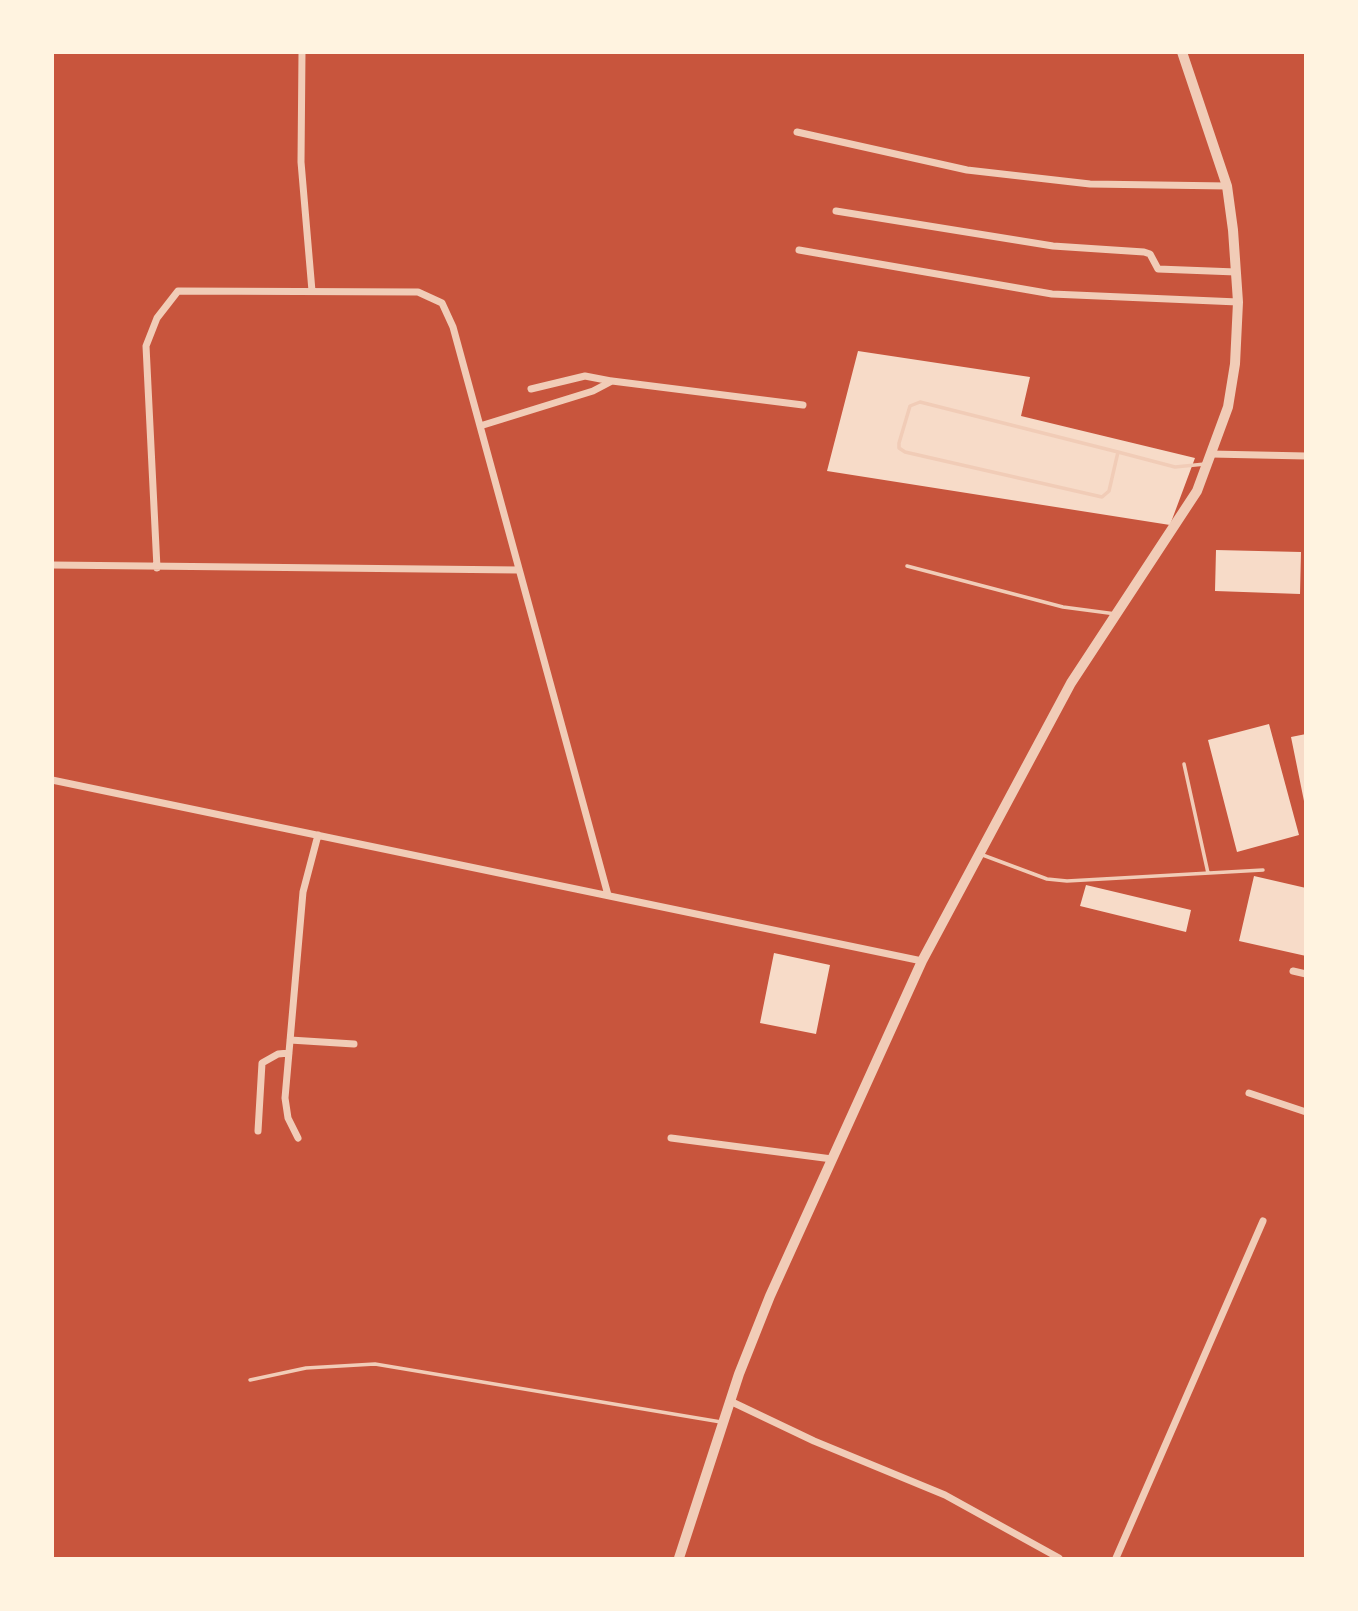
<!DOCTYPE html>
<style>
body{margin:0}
#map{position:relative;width:1358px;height:1611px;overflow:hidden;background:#c8553d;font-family:Spectral,serif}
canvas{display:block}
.frame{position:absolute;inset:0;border:54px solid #fff3e0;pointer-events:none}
</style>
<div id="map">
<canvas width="1358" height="1611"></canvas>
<div class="frame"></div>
</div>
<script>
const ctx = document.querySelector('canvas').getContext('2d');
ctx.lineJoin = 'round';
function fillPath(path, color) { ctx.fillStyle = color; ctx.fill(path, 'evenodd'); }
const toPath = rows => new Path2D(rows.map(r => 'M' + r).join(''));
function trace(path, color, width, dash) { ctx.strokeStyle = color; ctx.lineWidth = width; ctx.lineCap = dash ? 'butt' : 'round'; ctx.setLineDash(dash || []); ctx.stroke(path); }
fillPath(toPath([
 [858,351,1030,377,1021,416,1195,458,1170,525,827,471],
 [1216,550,1301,552,1300,594,1215,591],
 [1269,724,1299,835,1237,852,1208,740],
 [1306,734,1306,801,1304,801,1291,737],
 [1254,876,1306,888,1306,956,1239,941],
 [1086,885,1191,910,1186,932,1080,906],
 [774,953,830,965,816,1034,760,1023]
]), '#f7dbc8');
trace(toPath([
 [1118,452,1109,491,1102,497,905,452,899,448,899,443,910,406,920,402,1118,452,1175,467,1205,464],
 [907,566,1063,607,1116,614],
 [1184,764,1208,873],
 [980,854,1047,879,1067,881,1263,870],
 [250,1380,306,1368,375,1364,721,1422]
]), '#f1ccb7', 3.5);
trace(toPath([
 [302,52,301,162,312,291],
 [797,132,967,170,1090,184,1227,186],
 [836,211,1053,246,1144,252,1150,254,1158,269,1236,272],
 [799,250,1052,294,1238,302],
 [531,389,585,376,611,381],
 [480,426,593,391,612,381,803,405],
 [1211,454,1306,456],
 [52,565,518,570],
 [157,568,146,346,157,318,178,291,418,292,442,303,453,327,608,895],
 [52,780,922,961],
 [1293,971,1306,974],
 [290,1040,354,1044],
 [1249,1093,1306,1112],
 [258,1131,262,1063,278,1054,289,1053],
 [298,1138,288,1118,285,1098,303,892,318,835],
 [671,1138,832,1159],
 [730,1401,814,1441,945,1495,1059,1558],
 [1116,1558,1263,1221]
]), '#f1ccb7', 7);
trace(toPath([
 [679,1558,739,1374,770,1296,922,961,1071,683,1197,491,1228,407,1235,364,1238,302,1233,230,1227,186,1182,52]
]), '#f1ccb7', 10);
</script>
